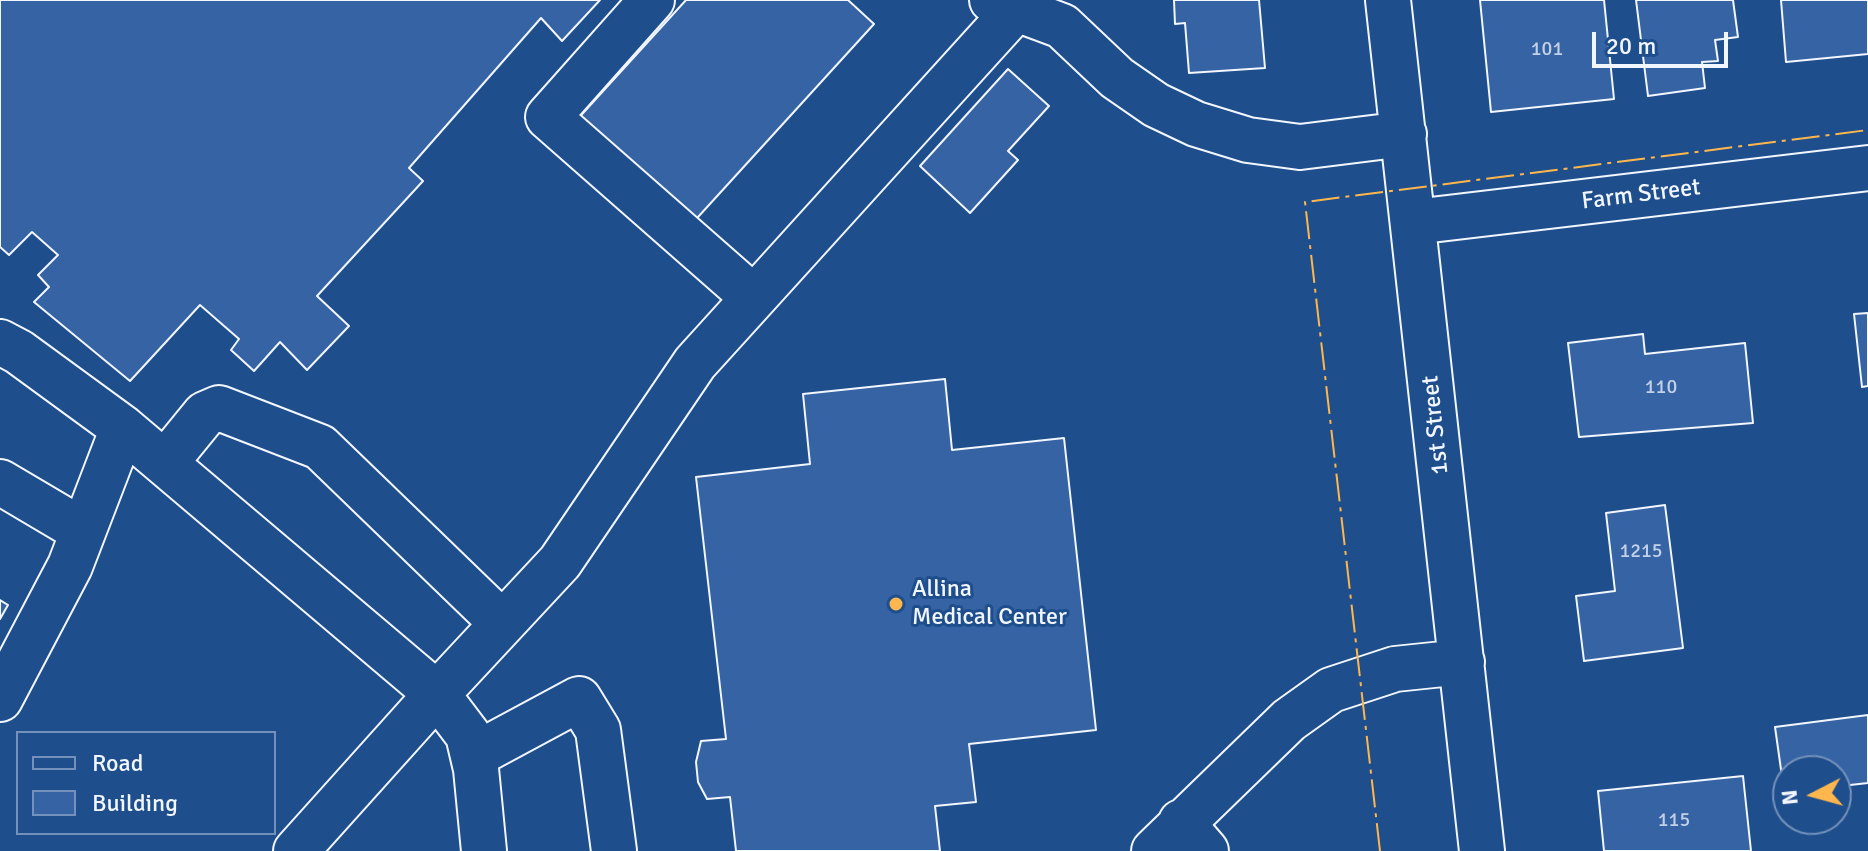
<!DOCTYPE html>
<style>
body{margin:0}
#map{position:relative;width:1868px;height:851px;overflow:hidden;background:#1f4e8c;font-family:Signika,sans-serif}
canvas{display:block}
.legend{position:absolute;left:16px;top:731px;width:260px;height:104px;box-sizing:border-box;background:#1f4e8c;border:2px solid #7391ba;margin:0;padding:10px 14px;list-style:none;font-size:24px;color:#f2f6ff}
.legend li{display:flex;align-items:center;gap:16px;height:40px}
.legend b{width:40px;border:2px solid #7391ba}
.north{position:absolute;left:1772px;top:755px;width:80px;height:80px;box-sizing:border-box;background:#1f4e8c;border:2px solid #7391ba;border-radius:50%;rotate:264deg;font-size:22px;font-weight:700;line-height:32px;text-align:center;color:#f2f6ff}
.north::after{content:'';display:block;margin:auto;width:28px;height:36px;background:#ffb74d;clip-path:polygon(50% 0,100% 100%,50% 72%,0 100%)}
.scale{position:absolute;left:1592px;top:32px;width:136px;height:36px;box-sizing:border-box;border:4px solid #f2f6ff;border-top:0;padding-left:10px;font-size:24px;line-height:28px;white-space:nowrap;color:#f2f6ff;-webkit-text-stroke:6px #1f4e8c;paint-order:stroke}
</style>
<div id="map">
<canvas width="1868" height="851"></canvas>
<ul class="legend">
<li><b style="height:10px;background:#1f4e8c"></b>Road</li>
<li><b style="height:22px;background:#3563a3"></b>Building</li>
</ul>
<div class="north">N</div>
<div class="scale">20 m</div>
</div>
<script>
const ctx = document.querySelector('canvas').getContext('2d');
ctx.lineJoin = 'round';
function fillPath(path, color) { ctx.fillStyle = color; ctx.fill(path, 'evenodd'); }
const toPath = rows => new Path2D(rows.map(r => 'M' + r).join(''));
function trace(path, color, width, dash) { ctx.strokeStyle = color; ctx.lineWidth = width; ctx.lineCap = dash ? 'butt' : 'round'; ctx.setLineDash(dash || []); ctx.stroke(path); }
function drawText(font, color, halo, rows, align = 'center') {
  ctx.font = font + ' Signika,sans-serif'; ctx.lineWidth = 6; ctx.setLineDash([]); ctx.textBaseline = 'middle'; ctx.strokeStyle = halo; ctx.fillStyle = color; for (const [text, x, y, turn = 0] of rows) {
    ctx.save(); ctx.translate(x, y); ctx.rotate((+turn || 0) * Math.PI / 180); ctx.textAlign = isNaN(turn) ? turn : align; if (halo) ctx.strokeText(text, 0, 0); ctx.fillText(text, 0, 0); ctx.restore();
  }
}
const building = toPath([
 [0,0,600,0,562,41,541,18,409,168,423,181,317,296,349,326,307,370,280,342,254,371,231,350,239,339,200,305,130,381,34,302,49,287,38,275,58,255,32,232,9,255,0,247,0,0],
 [686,0,848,0,874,24,688,228,574,123,686,0],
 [1174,0,1259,0,1265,68,1189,73,1185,23,1175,24,1174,0],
 [1480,0,1604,0,1614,99,1491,112,1480,0],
 [1636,0,1733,0,1738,37,1715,40,1718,61,1702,62,1705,88,1648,96,1636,0],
 [1781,0,1868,0,1868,54,1786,62,1781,0],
 [1008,69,1049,106,1008,151,1018,160,970,213,920,166,1008,69],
 [1868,313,1868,386,1862,387,1854,314,1868,313],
 [1643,334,1645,354,1745,343,1753,423,1579,437,1568,343,1643,334],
 [945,379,952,450,1064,438,1096,730,969,744,976,802,935,806,940,851,736,851,730,797,707,799,698,782,696,762,701,741,726,739,696,477,810,464,803,394,945,379],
 [1665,505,1683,648,1584,661,1576,596,1615,591,1606,513,1665,505],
 [0,600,8,605,0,619,0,600],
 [1868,715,1868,783,1841,786,1843,804,1836,805,1836,771,1788,771,1787,812,1775,727,1868,715],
 [1743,776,1751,851,1604,851,1598,791,1743,776]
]);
fillPath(building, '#3563a3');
trace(building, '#f2f6ff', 2);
const minor = toPath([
 [652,0,548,117,754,298],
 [992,0,1062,26,1117,78,1156,105,1196,124,1248,140,1300,147,1404,134],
 [1388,0,1482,851],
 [1414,222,1868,168],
 [0,342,19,352,123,428,437,694,468,735,476,769,484,851],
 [165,463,205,414,219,408,320,447,502,623],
 [0,482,83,531],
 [0,699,70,566,123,428],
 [473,756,579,699,598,730,614,851],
 [1181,822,1206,851],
 [296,851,437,694,560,562,695,363,1017,8],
 [1154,851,1289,720,1331,690,1395,669,1462,662]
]);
trace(minor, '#f2f6ff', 48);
trace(minor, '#1f4e8c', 44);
trace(toPath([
 [1380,851,1305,202,1868,130]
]), '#ffb74d', 2, [28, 6, 4, 6]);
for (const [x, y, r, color] of [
 [896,604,8,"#ffb74d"]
]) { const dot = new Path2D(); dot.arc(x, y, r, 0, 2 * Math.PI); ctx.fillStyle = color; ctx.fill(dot); trace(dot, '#1f4e8c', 3); }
drawText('20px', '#c3d1e8', null, [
 ["101",1547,50],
 ["110",1661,388],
 ["1215",1641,552],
 ["115",1674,821]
]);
drawText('24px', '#f2f6ff', '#1f4e8c', [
 ["Farm Street",1641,195,-7],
 ["1st Street",1436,425,-96]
]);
drawText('24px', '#f2f6ff', '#1f4e8c', [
 ["Allina",912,590],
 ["Medical Center",912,618]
], 'left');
</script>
